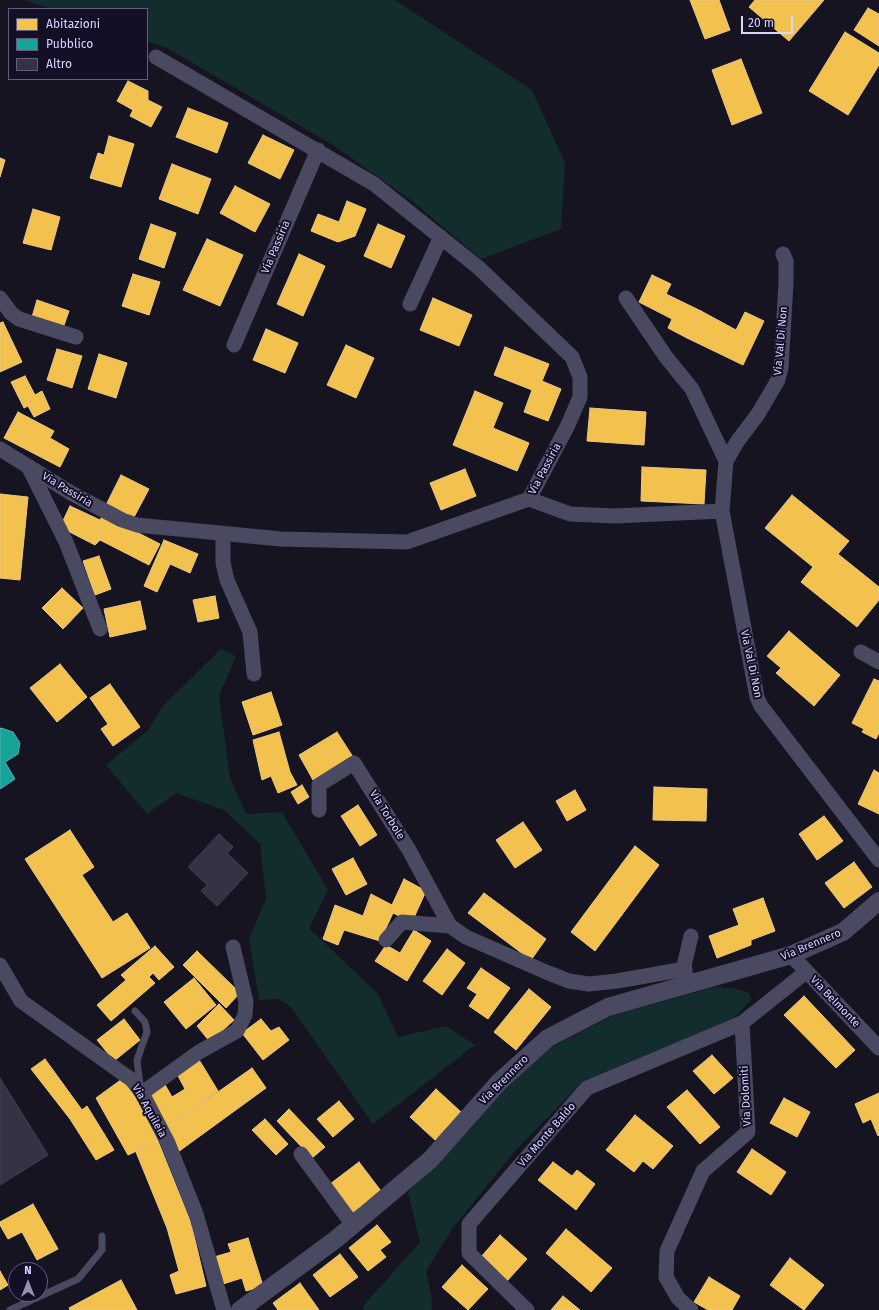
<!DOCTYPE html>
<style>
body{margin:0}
#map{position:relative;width:879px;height:1310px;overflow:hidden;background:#161421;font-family:"Fira Sans",sans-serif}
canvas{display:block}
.legend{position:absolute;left:8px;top:8px;width:140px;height:72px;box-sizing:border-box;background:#130f26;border:1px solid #625e7d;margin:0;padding:5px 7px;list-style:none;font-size:12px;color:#d9d4ff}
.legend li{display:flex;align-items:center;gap:8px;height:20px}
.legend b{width:20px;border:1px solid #625e7d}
.north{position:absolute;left:8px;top:1262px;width:40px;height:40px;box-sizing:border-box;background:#130f26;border:1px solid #625e7d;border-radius:50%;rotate:0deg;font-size:11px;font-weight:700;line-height:16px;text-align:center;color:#d9d4ff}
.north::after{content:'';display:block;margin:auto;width:14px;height:18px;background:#9591b1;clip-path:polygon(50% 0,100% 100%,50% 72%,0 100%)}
.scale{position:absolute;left:741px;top:16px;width:52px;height:18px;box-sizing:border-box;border:2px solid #d9d4ff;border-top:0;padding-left:5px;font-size:12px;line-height:14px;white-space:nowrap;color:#d9d4ff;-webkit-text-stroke:3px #130f26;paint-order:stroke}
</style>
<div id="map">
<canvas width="879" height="1310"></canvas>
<ul class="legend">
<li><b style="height:11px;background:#f2c14e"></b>Abitazioni</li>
<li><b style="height:11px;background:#17a398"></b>Pubblico</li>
<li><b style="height:11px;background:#343243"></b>Altro</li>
</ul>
<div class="north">N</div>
<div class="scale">20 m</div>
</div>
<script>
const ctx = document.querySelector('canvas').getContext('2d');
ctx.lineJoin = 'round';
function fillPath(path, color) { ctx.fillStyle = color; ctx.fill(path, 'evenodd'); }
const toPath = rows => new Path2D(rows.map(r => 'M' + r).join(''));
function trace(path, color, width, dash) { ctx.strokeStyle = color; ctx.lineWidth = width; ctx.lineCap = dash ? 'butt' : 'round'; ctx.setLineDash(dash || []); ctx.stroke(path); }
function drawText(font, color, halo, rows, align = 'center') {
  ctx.font = font + ' "Fira Sans",sans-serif'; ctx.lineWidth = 4; ctx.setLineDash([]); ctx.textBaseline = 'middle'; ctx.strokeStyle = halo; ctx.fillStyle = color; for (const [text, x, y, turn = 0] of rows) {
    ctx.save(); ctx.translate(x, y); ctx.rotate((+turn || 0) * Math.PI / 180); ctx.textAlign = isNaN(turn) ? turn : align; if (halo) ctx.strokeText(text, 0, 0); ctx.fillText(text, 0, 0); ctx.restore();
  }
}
fillPath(toPath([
 [25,0,395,0,532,90,565,163,561,229,481,259,412,201,333,145,167,48,147,41,147,9,52,9],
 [221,649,236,656,219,696,230,778,246,814,282,812,328,890,309,928,378,994,398,1037,446,1026,475,1045,373,1124,291,1007,279,999,259,1000,249,939,266,899,260,844,224,810,176,793,147,814,106,765,147,731,163,706],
 [714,987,731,988,745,991,750,994,751,1000,734,1018,583,1081,515,1151,452,1229,426,1271,431,1293,432,1310,364,1310,363,1306,420,1242,408,1192,502,1090,552,1047,614,1015]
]), '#132c2d');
const homes = toPath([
 [690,0,719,0,730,30,705,39,690,0],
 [755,0,824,0,789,41,749,7,755,0],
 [868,8,879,14,879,46,854,30,868,8],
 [845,32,879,53,879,65,848,115,809,91,845,32],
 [741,59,762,113,732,125,712,70,741,59],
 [128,81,148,91,148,100,162,107,151,127,130,116,133,110,117,101,128,81],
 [188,108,228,123,217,153,176,137,188,108],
 [263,135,294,150,280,179,248,163,263,135],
 [109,136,134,144,121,187,90,178,98,153,104,155,109,136],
 [0,158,5,160,0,177,0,158],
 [172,164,211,179,198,214,159,199,172,164],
 [235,186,270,204,255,232,220,213,235,186],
 [347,201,366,209,355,236,338,242,311,231,318,214,339,222,347,201],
 [33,209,60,217,51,250,23,243,33,209],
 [151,224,176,233,164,268,139,259,151,224],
 [378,224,405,236,391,268,364,256,378,224],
 [207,239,243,255,220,306,183,290,207,239],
 [299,254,325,266,303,316,277,304,299,254],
 [133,274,160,282,149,315,122,306,133,274],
 [652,275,671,284,666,294,701,311,687,338,668,328,672,319,639,302,652,275],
 [433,298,472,315,459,346,420,330,433,298],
 [37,300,69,311,63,328,32,317,37,300],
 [701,311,736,330,745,312,764,321,743,365,687,338,701,311],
 [3,322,22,362,0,372,0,323,3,322],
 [266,329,298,343,285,373,253,360,266,329],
 [346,345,374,358,356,398,327,385,346,345],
 [505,347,549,364,542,381,561,389,548,421,524,412,532,390,494,375,505,347],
 [57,349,82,356,72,388,47,380,57,349],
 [99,354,127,363,116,398,88,389,99,354],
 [25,376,35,395,42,391,50,409,34,417,28,406,24,408,11,382,25,376],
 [475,391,503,403,493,428,529,443,517,471,453,445,475,391],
 [590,408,646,412,644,445,587,441,590,408],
 [18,412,54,431,50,438,69,449,60,467,4,438,18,412],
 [642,467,706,470,704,504,641,501,642,467],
 [465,469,476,496,441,510,430,483,465,469],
 [121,475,149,489,133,519,106,505,121,475],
 [0,494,28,497,20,580,0,578,0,494],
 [792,495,849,541,838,554,879,587,879,600,857,627,801,582,813,567,765,528,792,495],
 [70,506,100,520,103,515,160,544,149,565,100,540,95,545,60,527,70,506],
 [164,540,198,554,190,573,170,564,157,592,144,586,164,540],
 [99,556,111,589,95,595,83,561,99,556],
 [62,588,83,608,63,629,42,608,62,588],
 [215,596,219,618,198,622,193,600,215,596],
 [140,601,146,629,110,637,104,609,140,601],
 [789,631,840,675,814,706,776,673,781,668,767,656,789,631],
 [60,664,87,697,57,722,30,688,60,664],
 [874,679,879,681,879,733,876,739,862,732,864,729,852,723,874,679],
 [110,684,140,727,113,746,101,729,108,724,90,698,110,684],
 [271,692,282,725,253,735,242,702,271,692],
 [279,732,290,772,297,785,278,793,271,776,262,780,253,740,279,732],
 [337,732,353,757,313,780,299,755,337,732],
 [874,770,879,773,879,814,858,804,874,770],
 [302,785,309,797,298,804,291,792,302,785],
 [654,787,707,789,706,821,653,820,654,787],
 [575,790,586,810,567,821,556,801,575,790],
 [358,805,377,835,360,846,341,816,358,805],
 [824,816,843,841,817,860,799,834,824,816],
 [523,822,542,850,515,868,496,840,523,822],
 [70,830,94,867,82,875,113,922,127,913,150,948,102,978,25,859,70,830],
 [635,846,659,865,595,951,571,932,635,846],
 [353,858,367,884,346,895,332,869,353,858],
 [854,862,872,887,844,908,825,883,854,862],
 [404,879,426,891,412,922,393,913,380,941,344,930,338,945,323,939,335,905,363,916,371,894,392,905,404,879],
 [484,893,546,939,531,960,468,913,484,893],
 [763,898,775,931,751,940,751,945,717,958,709,936,739,925,733,909,763,898],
 [414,930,431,941,407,981,375,961,386,945,400,953,414,930],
 [155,946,174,967,159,980,153,973,149,977,155,983,111,1021,97,1005,126,980,121,975,155,946],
 [447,949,465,963,442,995,423,981,447,949],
 [197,951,240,993,226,1008,183,965,197,951],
 [481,968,510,988,488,1019,469,1006,477,994,467,988,481,968],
 [194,978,216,1005,186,1029,164,1002,194,978],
 [529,989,551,1007,516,1050,494,1032,529,989],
 [804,996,855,1050,836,1068,784,1015,804,996],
 [219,1004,234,1020,210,1042,197,1026,219,1004],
 [124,1019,140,1040,114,1061,97,1040,124,1019],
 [261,1019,271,1031,279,1027,289,1040,263,1060,242,1033,261,1019],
 [712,1055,733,1078,714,1094,693,1071,712,1055],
 [198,1058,218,1091,167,1128,147,1092,164,1083,172,1097,185,1089,176,1072,198,1058],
 [45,1059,82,1110,87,1106,114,1150,96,1160,70,1119,31,1069,45,1059],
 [252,1068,266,1088,178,1152,167,1128,252,1068],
 [122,1079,142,1105,158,1141,128,1155,96,1098,122,1079],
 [436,1089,461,1112,435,1140,410,1117,436,1089],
 [687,1090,720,1127,700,1144,667,1107,687,1090],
 [879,1093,879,1135,878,1136,871,1119,863,1123,855,1104,879,1093],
 [784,1098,810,1112,797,1137,770,1123,784,1098],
 [339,1101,354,1119,333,1137,317,1119,339,1101],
 [289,1109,325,1147,312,1158,277,1121,289,1109],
 [635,1115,673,1146,653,1169,643,1161,634,1172,606,1150,635,1115],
 [265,1119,288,1144,276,1155,252,1130,265,1119],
 [158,1141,191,1223,206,1286,176,1294,170,1275,179,1271,167,1228,136,1152,158,1141],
 [752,1149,786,1172,771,1195,737,1172,752,1149],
 [359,1162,381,1191,352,1213,330,1184,359,1162],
 [553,1162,572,1176,577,1170,595,1184,576,1210,538,1180,553,1162],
 [33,1204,58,1249,37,1260,22,1232,8,1239,0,1225,0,1222,33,1204],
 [377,1225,391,1242,380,1250,386,1257,368,1271,349,1248,377,1225],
 [566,1229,612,1268,591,1292,546,1253,566,1229],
 [500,1235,527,1259,507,1281,481,1257,500,1235],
 [248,1238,263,1286,246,1291,242,1278,223,1284,214,1257,231,1252,228,1244,248,1238],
 [340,1254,358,1277,330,1297,313,1275,340,1254],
 [790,1258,824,1285,804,1310,770,1285,790,1258],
 [462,1265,488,1289,468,1310,442,1287,462,1265],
 [0,1271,8,1285,0,1290,0,1271],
 [709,1277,740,1296,732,1310,708,1310,694,1302,709,1277],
 [121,1280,137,1310,70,1310,69,1308,121,1280],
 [300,1283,319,1310,278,1310,273,1303,300,1283],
 [563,1296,580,1310,551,1310,563,1296]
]);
fillPath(homes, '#f2c14e');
trace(homes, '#eac783', 1);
const public = toPath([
 [1,728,13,732,20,743,18,754,5,762,15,779,0,789,0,729,1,728]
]);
fillPath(public, '#17a398');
trace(public, '#51b2b7', 1);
const building = toPath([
 [219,834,233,847,227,853,248,873,217,906,201,891,207,885,188,867,219,834],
 [0,1078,48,1155,0,1185,0,1078]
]);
fillPath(building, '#343243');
trace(building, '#433f54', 1);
trace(toPath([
 [135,1011,145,1022,147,1032,137,1060,140,1085],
 [10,1310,78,1279,102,1250,102,1236]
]), '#4a4962', 7);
trace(toPath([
 [783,254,786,261,786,283,781,368,778,380,758,414,737,442,726,461,722,511,757,697,761,706,879,860],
 [0,298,11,313,19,319,76,337],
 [626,298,666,357,692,389,726,461],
 [410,304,441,237],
 [234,345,318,150],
 [0,449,71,493,122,520,137,525,281,539,407,542,529,499,568,425,580,397,580,377,572,357,479,268,374,184,156,57],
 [28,466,66,542,100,629],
 [529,499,570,514,615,516,722,511],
 [223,533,223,563,227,580,250,632,254,674],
 [861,652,879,662],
 [319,810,319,785,354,763,409,850,450,926,466,937,546,972,569,981,589,984,617,981,685,969],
 [386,940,402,922,450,926],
 [791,955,879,1048],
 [0,965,21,1001,132,1080,142,1093,168,1143,196,1214,224,1310],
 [686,978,684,966,691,936],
 [142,1093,199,1052,237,1031,245,1015,246,1002,233,947],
 [301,1154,353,1225],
 [527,1310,469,1253,469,1224,587,1088,742,1023],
 [691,1310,678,1298,666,1277,667,1251,703,1171,748,1132,742,1023,806,972]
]), '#4a4962', 15);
trace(toPath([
 [240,1310,335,1240,430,1160,499,1082,548,1038,608,1007,791,955,843,932,879,901]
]), '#4a4962', 18);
drawText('11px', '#d9d4ff', '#130f26', [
 ["Via Passiria",276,247,-67],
 ["Via Val Di Non",781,341,-85],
 ["Via Passiria",545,469,-62],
 ["Via Passiria",67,490,31],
 ["Via Val Di Non",751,664,78],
 ["Via Torbole",387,815,58],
 ["Via Brennero",811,945,-23],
 ["Via Belmonte",835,1002,46],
 ["Via Brennero",504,1080,-45],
 ["Via Dolomiti",746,1096,-93],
 ["Via Aquileia",149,1111,61],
 ["Via Monte Baldo",547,1135,-49]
]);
</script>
